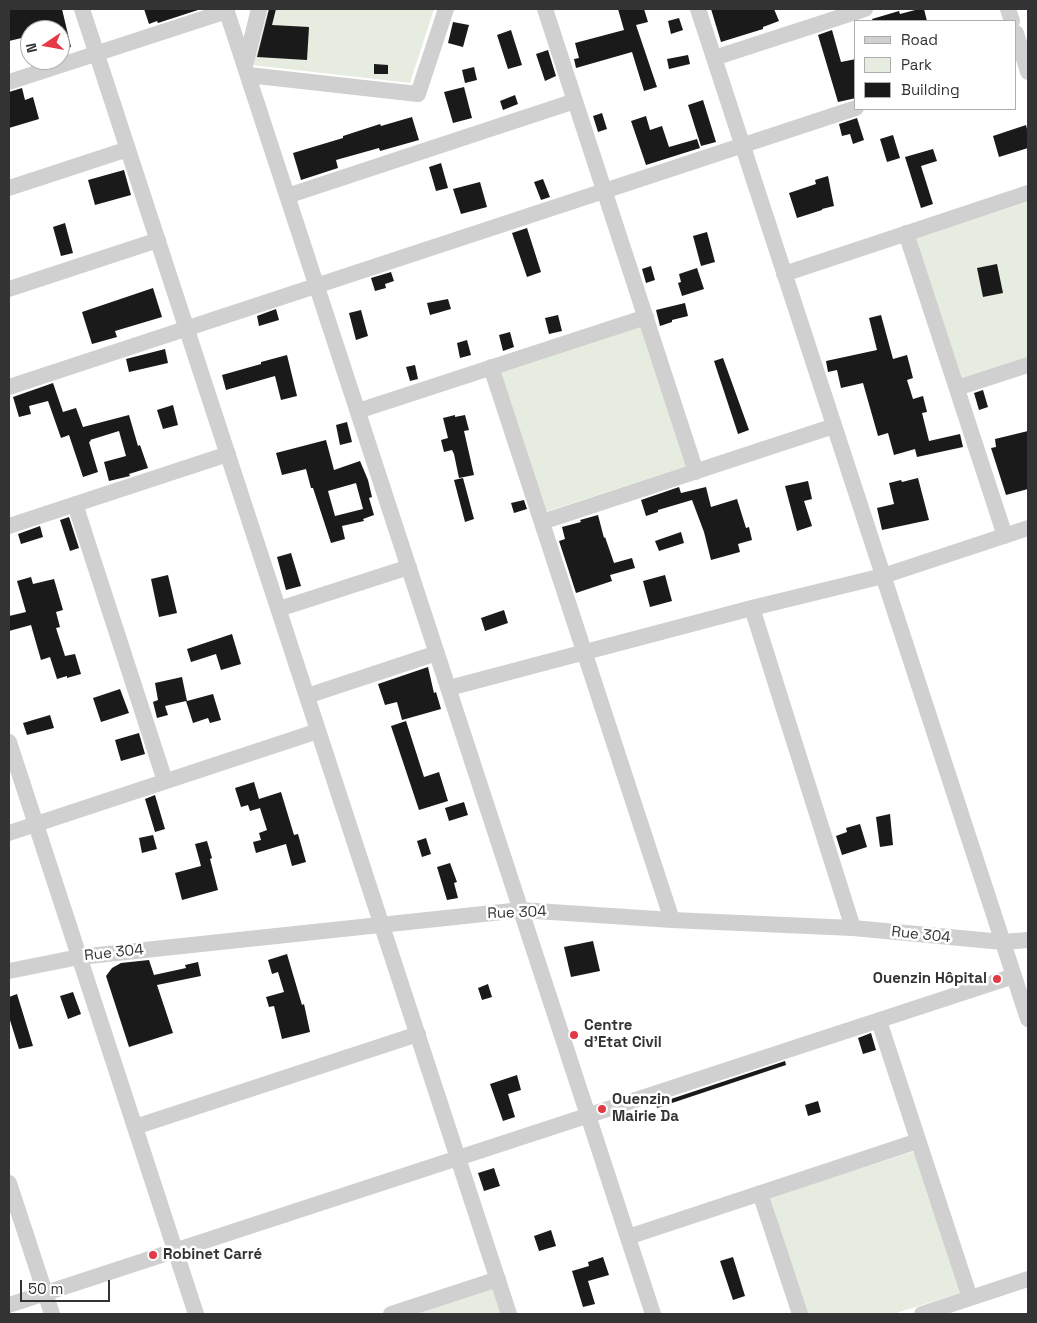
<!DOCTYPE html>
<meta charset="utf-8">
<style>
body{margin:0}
#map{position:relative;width:1037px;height:1323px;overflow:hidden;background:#fff;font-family:"Space Grotesk",sans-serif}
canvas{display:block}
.frame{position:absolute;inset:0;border:10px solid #333;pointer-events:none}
.legend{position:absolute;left:854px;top:20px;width:162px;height:90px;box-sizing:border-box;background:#fff;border:1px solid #adadad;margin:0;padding:6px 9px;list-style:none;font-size:15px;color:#333}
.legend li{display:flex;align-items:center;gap:10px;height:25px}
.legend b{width:25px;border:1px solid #adadad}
.north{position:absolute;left:20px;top:20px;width:50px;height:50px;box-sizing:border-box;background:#fff;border:1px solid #adadad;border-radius:50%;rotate:258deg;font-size:14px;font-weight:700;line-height:20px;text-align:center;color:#333}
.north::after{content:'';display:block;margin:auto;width:18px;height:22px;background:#e63946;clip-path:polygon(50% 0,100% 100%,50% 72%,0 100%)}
.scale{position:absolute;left:20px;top:1280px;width:90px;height:22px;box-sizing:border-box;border:2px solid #333;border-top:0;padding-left:6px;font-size:15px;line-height:18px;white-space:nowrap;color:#333;-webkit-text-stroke:4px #fff;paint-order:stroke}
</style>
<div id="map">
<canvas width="1037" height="1323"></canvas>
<div class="frame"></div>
<ul class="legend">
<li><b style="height:6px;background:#d0d0d0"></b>Road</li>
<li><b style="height:14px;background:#e6ecdf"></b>Park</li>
<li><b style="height:14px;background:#1a1a1a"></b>Building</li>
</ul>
<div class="north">N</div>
<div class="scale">50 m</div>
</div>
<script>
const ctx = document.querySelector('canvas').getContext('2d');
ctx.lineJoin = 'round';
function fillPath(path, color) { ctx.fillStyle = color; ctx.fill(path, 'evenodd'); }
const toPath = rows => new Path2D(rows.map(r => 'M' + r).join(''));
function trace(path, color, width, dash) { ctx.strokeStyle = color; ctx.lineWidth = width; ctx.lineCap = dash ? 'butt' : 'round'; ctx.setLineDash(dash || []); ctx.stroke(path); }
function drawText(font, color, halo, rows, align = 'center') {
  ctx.font = font + ' "Space Grotesk",sans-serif'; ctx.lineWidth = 5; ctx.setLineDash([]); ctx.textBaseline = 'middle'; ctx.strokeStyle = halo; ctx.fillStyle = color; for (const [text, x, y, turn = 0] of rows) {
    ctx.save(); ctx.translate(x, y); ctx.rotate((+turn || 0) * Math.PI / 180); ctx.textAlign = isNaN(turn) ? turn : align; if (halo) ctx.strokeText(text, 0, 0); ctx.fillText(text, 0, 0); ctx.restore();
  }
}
fillPath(toPath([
 [266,9,434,9,410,83,252,65],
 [1028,202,1028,359,960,380,915,238],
 [642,324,687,466,542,513,496,371],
 [915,1151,960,1293,893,1314,807,1314,770,1197],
 [498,1287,507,1314,413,1314]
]), '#e6ecdf');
fillPath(toPath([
 [9,9,62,9,71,47,60,49,60,30,30,30,30,36,9,41],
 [144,9,197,9,198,10,158,23,157,21,149,24],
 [269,9,276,9,272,25,309,27,307,60,257,57],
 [618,9,644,9,648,22,636,25,657,87,644,91,632,52,576,68,574,59,579,58,575,43,624,30],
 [711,9,774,9,779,21,763,27,763,29,721,42],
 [919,9,924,9,927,21,873,21,872,19,899,11,900,14],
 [679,18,683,30,671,34,668,21],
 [453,22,469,25,463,47,448,43],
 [511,30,522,65,508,69,497,35],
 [832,30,841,62,856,59,856,98,838,102,818,35],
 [548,50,556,76,545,81,536,54],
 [688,55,690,64,669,69,667,59],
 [374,64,388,65,388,74,374,74],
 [474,67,477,80,465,83,462,70],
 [464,87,472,118,453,123,444,92],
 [22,88,25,100,33,97,39,119,9,128,9,92],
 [515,95,518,104,503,110,500,101],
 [703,100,716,142,701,146,688,105],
 [602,113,607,129,598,132,593,116],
 [646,116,650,130,662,126,669,147,697,139,700,148,646,165,631,121],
 [412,117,419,140,380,151,379,148,336,160,338,168,301,180,293,153,343,138,343,136,380,124,381,126],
 [857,118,864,140,853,144,850,134,842,136,839,124],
 [1026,125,1028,133,1028,148,999,157,993,136],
 [893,135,900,158,887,162,880,139],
 [933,149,937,161,921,166,933,204,921,208,905,157],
 [441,163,448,188,436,191,429,167],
 [124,170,131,195,95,205,88,180],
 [828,176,834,206,822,209,822,210,797,218,789,193,816,184,815,180],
 [543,179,550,197,541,200,534,182],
 [480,182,487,207,461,214,453,189],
 [65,223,73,253,61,256,53,227],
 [527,228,541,272,527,277,512,233],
 [707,232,715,262,701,266,693,236],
 [997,264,1003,293,983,297,977,268],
 [651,266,655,280,646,283,642,269],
 [697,268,704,289,682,296,678,283,681,282,679,274],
 [391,272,394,281,385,284,386,288,375,291,371,278],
 [153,288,162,317,115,331,117,337,92,344,82,312],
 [448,299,451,309,430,315,427,303],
 [685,303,688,316,672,320,672,322,660,326,656,310],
 [276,309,279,320,259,326,257,316],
 [361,310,368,336,356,340,349,313],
 [558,315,562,331,549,334,545,318],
 [881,315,893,359,907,355,913,378,907,380,913,399,923,396,927,412,922,413,929,441,960,434,963,447,917,457,915,449,894,455,888,433,878,436,863,383,841,388,837,370,828,372,826,361,877,350,869,318],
 [510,332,514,347,503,351,499,335],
 [467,340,471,355,460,358,457,343],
 [165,349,168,363,129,372,126,359],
 [287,355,297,396,281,400,275,376,226,390,222,375,261,364,261,362],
 [723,358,749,430,738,434,714,361],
 [415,365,418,379,410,381,406,367],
 [53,383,63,412,76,408,83,427,129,415,138,446,140,445,148,468,129,474,130,476,109,481,104,462,126,456,119,431,90,440,91,441,89,442,98,472,83,477,69,435,61,438,48,401,29,406,31,414,19,417,13,397],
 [983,390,988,407,979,410,974,393],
 [173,405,178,425,163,429,157,410],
 [455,415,455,417,465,415,469,430,464,431,474,475,459,478,454,454,452,450,444,452,441,440,448,438,443,418],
 [347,422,352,442,340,445,336,425],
 [1028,431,1028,489,1006,495,991,448,996,447,995,439],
 [326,440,334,470,360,461,368,480,372,497,369,498,374,515,363,519,364,521,342,526,345,539,331,543,313,488,311,488,306,469,282,475,276,453],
 [356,483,363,509,335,516,328,491],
 [463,478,474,519,465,522,454,480],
 [918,478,929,520,882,530,877,508,894,504,889,483,901,480,902,482],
 [808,481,812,499,804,501,812,526,797,531,785,486],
 [679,487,681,493,706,487,711,507,737,499,746,528,749,527,752,540,738,544,740,552,711,560,704,532,692,500,658,510,658,512,646,516,641,500],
 [524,500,527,509,514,513,511,503],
 [598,515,604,538,605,537,614,563,632,558,635,568,610,575,612,581,576,593,559,541,565,539,562,527,581,522,580,520],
 [69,517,79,548,70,551,60,520],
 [40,526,43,537,21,544,18,534],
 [681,532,684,543,659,551,655,541],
 [291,553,301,586,286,590,277,557],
 [168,575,177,613,159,617,151,579],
 [665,575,672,601,650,607,643,581],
 [31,577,33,584,54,579,63,610,56,612,60,627,56,628,65,656,75,654,81,674,67,678,67,676,57,679,50,657,41,660,31,625,9,631,9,616,26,612,17,581],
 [504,610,508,623,485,631,481,618],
 [232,634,241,664,221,670,216,654,191,662,187,649],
 [428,667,434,693,436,692,441,709,402,720,397,702,385,705,378,684],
 [182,677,187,701,213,694,221,720,210,723,208,718,193,723,186,701,165,706,168,715,157,718,153,702,158,700,155,683],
 [120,689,129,713,101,722,93,698],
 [50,715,54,728,27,735,23,723],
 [406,721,424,777,439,772,448,801,419,810,391,726],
 [139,733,145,754,121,761,115,740],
 [254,782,259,799,281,792,294,835,298,834,306,862,292,866,286,844,256,853,253,842,261,840,259,833,267,830,260,808,250,811,248,805,241,807,235,788],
 [155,795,165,829,155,832,145,799],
 [464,802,468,815,449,821,445,808],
 [890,814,893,845,880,847,876,817],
 [860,824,867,847,842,855,836,836,847,832,846,828],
 [153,835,157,849,142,853,139,838],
 [426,838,431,854,422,857,417,841],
 [207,841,212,858,210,859,218,890,182,900,175,873,201,866,195,844],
 [450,863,457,882,454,883,458,898,447,900,437,867],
 [593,941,600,971,571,977,564,947],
 [287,954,302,1005,304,1004,310,1032,282,1039,274,1006,269,1007,266,997,284,992,278,972,272,974,268,960],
 [149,960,154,975,186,968,185,965,198,962,201,976,157,985,173,1033,129,1047,106,976,112,968,121,963],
 [488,984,492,997,482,1000,478,988],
 [73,992,81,1014,68,1019,60,996],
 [17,994,33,1046,19,1049,9,1017,9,997],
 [871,1033,876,1050,863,1054,858,1038],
 [785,1061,786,1065,657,1108,656,1104],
 [517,1075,521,1090,508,1094,515,1117,503,1121,490,1084],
 [818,1101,821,1112,808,1116,805,1105],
 [494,1168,500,1186,484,1191,478,1173],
 [551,1230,556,1246,539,1251,534,1236],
 [603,1257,609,1275,588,1281,595,1304,583,1307,572,1271,589,1266,588,1262],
 [733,1257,745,1296,733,1300,720,1261]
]), '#1a1a1a');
trace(toPath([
 [82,9,509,1314],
 [226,9,653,1314],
 [545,9,696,472],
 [698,9,1028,1019],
 [1008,9,1012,21],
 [1016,33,1028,72],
 [714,58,865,9],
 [245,65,259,9],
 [248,75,418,94,446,9],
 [9,82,227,11],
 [9,188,128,149],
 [287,196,575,101],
 [906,233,1005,536],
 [784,274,1028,193],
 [9,289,158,240],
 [491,367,672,920],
 [9,387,856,108],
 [957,388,1028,365],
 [358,411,646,317],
 [75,504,165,781],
 [542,522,834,426],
 [9,526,228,454],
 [752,608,853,928],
 [279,609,409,567],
 [449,688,752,608,883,576,1028,528],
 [307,696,437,653],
 [9,742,196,1314],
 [9,833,318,731],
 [9,971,79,957,521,910,672,920,853,928,1003,942,1028,940],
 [879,1021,970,1298],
 [135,1127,418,1034],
 [9,1183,52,1314],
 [760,1193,800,1314],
 [628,1237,918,1141],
 [9,1305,1014,976],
 [391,1314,498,1279],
 [922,1314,1028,1279]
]), '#d0d0d0', 16);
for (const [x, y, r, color] of [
 [997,979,5,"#e63946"],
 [574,1035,5,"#e63946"],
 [602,1109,5,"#e63946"],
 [153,1255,5,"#e63946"]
]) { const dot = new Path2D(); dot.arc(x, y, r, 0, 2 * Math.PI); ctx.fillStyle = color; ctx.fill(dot); trace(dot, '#fff', 2); }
drawText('15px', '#333', '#fff', [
 ["Rue 304",517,913,-2],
 ["Rue 304",921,935,6],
 ["Rue 304",114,953,-6]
]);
drawText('bold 15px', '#333', '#fff', [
 ["Ouenzin Hôpital",987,979,"right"],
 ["Centre",584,1026],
 ["d'Etat Civil",584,1043],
 ["Ouenzin",612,1100],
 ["Mairie Da",612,1117],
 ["Robinet Carré",163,1255]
], 'left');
</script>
